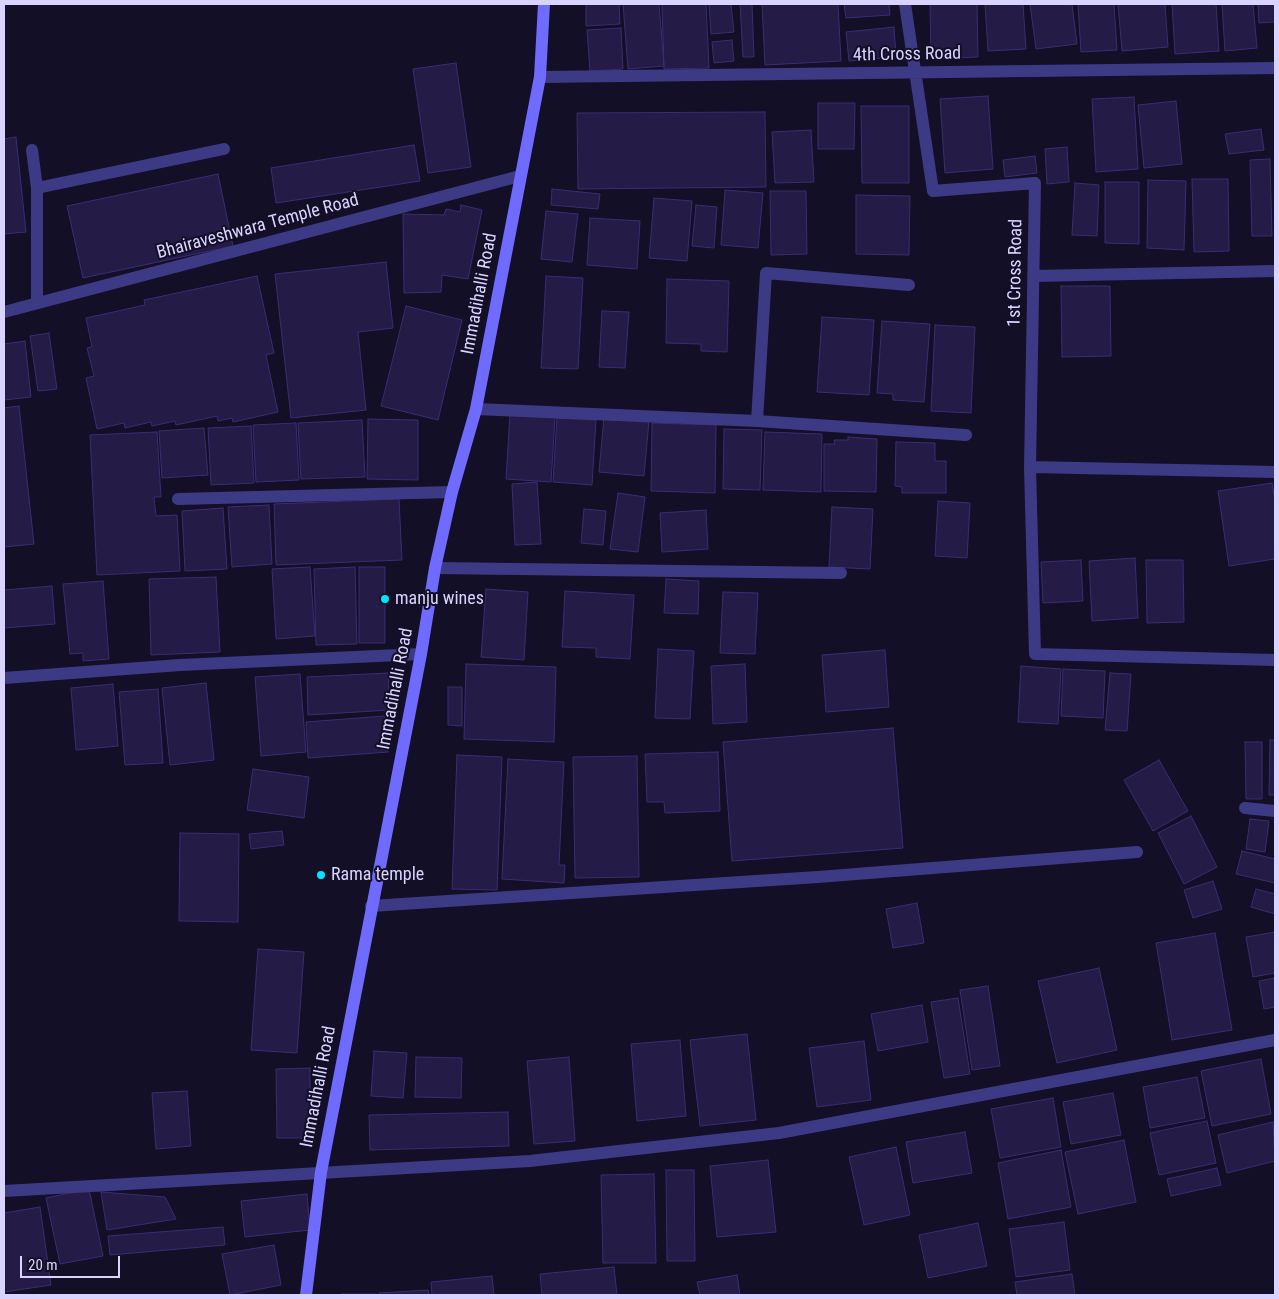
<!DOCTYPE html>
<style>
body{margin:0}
#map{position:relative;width:1279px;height:1299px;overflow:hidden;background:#130f26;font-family:"Roboto Condensed",sans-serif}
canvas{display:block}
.frame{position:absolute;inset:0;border:5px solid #d9d4ff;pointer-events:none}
.scale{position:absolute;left:20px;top:1256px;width:100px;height:22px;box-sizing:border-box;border:2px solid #d9d4ff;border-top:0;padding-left:6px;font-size:15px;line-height:18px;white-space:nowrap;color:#d9d4ff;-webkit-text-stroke:4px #130f26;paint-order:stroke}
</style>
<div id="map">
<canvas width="1279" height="1299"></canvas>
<div class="frame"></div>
<div class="scale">20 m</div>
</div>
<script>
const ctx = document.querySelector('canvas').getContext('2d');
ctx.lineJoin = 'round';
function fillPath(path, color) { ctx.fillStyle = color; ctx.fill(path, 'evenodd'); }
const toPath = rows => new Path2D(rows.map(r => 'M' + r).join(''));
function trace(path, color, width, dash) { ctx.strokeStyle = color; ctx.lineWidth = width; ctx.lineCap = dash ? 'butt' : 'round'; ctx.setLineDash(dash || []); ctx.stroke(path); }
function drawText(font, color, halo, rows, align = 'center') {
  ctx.font = font + ' "Roboto Condensed",sans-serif'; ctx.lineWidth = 4; ctx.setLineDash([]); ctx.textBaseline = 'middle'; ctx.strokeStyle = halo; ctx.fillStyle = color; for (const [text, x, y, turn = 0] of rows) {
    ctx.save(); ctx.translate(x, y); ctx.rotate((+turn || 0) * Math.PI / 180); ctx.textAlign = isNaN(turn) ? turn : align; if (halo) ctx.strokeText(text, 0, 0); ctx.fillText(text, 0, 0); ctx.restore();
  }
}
const building = toPath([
 [586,4,619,4,620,24,586,26,586,4],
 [623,4,659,4,664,66,628,69,623,4],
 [662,4,706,4,709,68,664,69,662,4],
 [709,4,731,4,734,32,711,34,709,4],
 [740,4,752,4,754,57,743,57,740,4],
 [762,4,838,4,841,61,765,65,762,4],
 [844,4,889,4,890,15,846,18,844,4],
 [930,4,977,4,978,57,931,59,930,4],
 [985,4,1023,4,1026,49,988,51,985,4],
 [1030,4,1072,4,1077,44,1036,49,1030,4],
 [1078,4,1114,4,1117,50,1081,52,1078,4],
 [1118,4,1165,4,1168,47,1122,51,1118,4],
 [1172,4,1216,4,1219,51,1175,54,1172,4],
 [1222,4,1253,4,1257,48,1225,51,1222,4],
 [1258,4,1275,4,1275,22,1259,23,1258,4],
 [894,27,896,57,849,61,846,32,894,27],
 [621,28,623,69,590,71,587,30,621,28],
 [732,40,734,61,714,63,712,42,732,40],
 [456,63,471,167,428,173,413,69,456,63],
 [988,96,993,169,945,173,940,99,988,96],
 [1134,97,1138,169,1096,172,1092,99,1134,97],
 [1176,101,1182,164,1144,168,1138,105,1176,101],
 [818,103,855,103,854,149,818,149,818,103],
 [861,106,909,106,909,183,862,183,861,106],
 [765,112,766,187,578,189,577,113,765,112],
 [1261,129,1264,150,1229,154,1225,134,1261,129],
 [811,130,814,182,775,183,772,132,811,130],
 [16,137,26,232,4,234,4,139,16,137],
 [414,145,420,181,276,203,271,168,414,145],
 [1067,147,1069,182,1047,184,1045,149,1067,147],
 [1035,156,1037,173,1005,177,1003,160,1035,156],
 [1270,159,1272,236,1252,236,1250,160,1270,159],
 [218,174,233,246,83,278,67,206,218,174],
 [1192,179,1228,179,1229,251,1194,252,1192,179],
 [1148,180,1186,181,1184,250,1147,248,1148,180],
 [1105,182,1139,182,1139,244,1105,243,1105,182],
 [1075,183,1099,185,1097,236,1072,235,1075,183],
 [552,189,600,194,598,209,551,205,552,189],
 [725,190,763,193,758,248,721,245,725,190],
 [770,191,806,191,807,254,771,255,770,191],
 [856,195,910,196,909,255,856,254,856,195],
 [654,198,692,201,687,261,649,258,654,198],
 [461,205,482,210,468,279,442,275,441,292,404,293,403,214,444,215,446,209,460,212,461,205],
 [696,205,717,207,714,248,692,246,696,205],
 [546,211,578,214,572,262,541,259,546,211],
 [590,218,640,221,637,269,587,265,590,218],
 [386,262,393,328,358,332,366,410,291,418,275,274,386,262],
 [257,276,274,353,266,355,278,412,233,422,232,418,218,421,217,416,176,425,175,421,152,426,151,422,125,428,124,423,97,429,86,378,94,376,87,348,92,347,86,318,145,305,144,300,257,276],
 [546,276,583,278,578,369,541,368,546,276],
 [667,279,729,281,727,352,701,351,701,344,666,343,667,279],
 [1061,286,1110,286,1111,356,1062,357,1061,286],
 [406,306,462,320,438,420,381,406,406,306],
 [602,311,629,312,625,368,599,367,602,311],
 [822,317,874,320,869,395,817,392,822,317],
 [882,321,930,324,924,402,893,400,893,394,877,393,882,321],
 [935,325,975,327,971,413,931,411,935,325],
 [49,333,57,389,38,391,30,336,49,333],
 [25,341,31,397,4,400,4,344,25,341],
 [19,406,34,544,4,547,4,408,19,406],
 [510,414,555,417,551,482,506,479,510,414],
 [604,417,649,421,644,476,599,472,604,417],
 [557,418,596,420,592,485,553,482,557,418],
 [368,419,418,420,418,480,367,479,368,419],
 [362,420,365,477,301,479,298,423,362,420],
 [296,423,299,480,256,482,253,425,296,423],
 [652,423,716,425,715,493,651,491,652,423],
 [251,426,254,483,211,485,208,428,251,426],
 [204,428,208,475,162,478,159,431,204,428],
 [724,429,762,430,760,490,723,489,724,429],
 [157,432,161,497,154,497,156,516,177,515,180,571,97,575,90,435,157,432],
 [765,432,822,434,821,492,763,490,765,432],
 [848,437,877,439,876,492,824,491,824,444,835,444,834,440,848,440,848,437],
 [896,442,935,443,935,461,946,461,946,493,902,493,902,487,895,486,896,442],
 [537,482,541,544,515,545,512,484,537,482],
 [1272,483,1275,501,1275,559,1229,566,1218,491,1272,483],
 [618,493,645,497,638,552,610,549,618,493],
 [399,499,402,560,276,565,274,504,399,499],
 [938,501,970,503,967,558,935,556,938,501],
 [269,505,272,564,232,567,228,507,269,505],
 [832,507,873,509,870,569,829,567,832,507],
 [223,508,227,569,185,571,182,511,223,508],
 [584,509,606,511,603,545,581,543,584,509],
 [706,510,708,549,662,552,660,513,706,510],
 [1135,558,1138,618,1092,621,1089,561,1135,558],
 [1081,560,1083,601,1043,603,1041,562,1081,560],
 [1146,560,1183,560,1184,622,1147,623,1146,560],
 [310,567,315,636,276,639,272,569,310,567],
 [355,567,357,644,316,645,314,569,355,567],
 [359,567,385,567,385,643,359,643,359,567],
 [216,577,220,652,151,655,149,579,216,577],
 [666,579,699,581,698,614,664,613,666,579],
 [103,581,109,659,83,661,83,653,70,654,63,584,103,581],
 [52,586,55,624,4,628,4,590,52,586],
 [486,589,528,592,524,660,481,657,486,589],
 [565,591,634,595,630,659,596,657,596,648,562,647,565,591],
 [723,592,758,593,755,654,720,653,723,592],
 [658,649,694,651,690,719,655,718,658,649],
 [885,650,889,707,826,712,822,655,885,650],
 [466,664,556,667,554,742,464,739,466,664],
 [745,664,747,722,713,724,711,666,745,664],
 [1021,666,1061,669,1058,724,1018,722,1021,666],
 [1063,669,1105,671,1103,718,1061,716,1063,669],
 [388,673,390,710,308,715,307,677,388,673],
 [1110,673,1131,674,1127,731,1105,730,1110,673],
 [300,674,306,752,261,756,255,677,300,674],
 [206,683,214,760,170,765,162,688,206,683],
 [113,684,118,746,76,750,71,688,113,684],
 [448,687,462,687,462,726,448,725,448,687],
 [158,689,163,763,125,765,119,692,158,689],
 [385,716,388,752,308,758,306,722,385,716],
 [893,728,903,848,732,861,723,742,893,728],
 [1270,740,1275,740,1275,795,1269,795,1270,740],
 [1245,742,1262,742,1262,799,1246,799,1245,742],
 [718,752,720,811,665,813,664,802,647,802,645,754,718,752],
 [457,755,502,757,497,890,452,889,457,755],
 [637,756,639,877,575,878,573,757,637,756],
 [508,759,564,762,559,865,565,865,564,883,502,879,508,759],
 [1159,760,1188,811,1153,831,1124,780,1159,760],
 [253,769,309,777,304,818,247,810,253,769],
 [1191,816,1217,867,1184,884,1158,833,1191,816],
 [1250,819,1269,821,1265,852,1246,849,1250,819],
 [282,831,284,845,251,849,249,834,282,831],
 [180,833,239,834,238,922,179,921,180,833],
 [1242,851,1275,859,1275,883,1236,874,1242,851],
 [1213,881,1222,909,1193,918,1184,890,1213,881],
 [1256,889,1275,894,1275,914,1251,907,1256,889],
 [917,903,924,943,893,948,886,909,917,903],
 [1275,932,1275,973,1253,977,1246,937,1275,932],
 [1215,933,1232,1030,1172,1040,1156,943,1215,933],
 [258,949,304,952,297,1053,251,1050,258,949],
 [1099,968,1117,1050,1057,1063,1038,981,1099,968],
 [1275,978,1275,1007,1264,1009,1259,981,1275,978],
 [988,986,1000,1066,972,1070,960,990,988,986],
 [958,998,970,1074,944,1078,931,1002,958,998],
 [922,1005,928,1042,878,1051,871,1014,922,1005],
 [747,1034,756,1120,700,1126,690,1040,747,1034],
 [680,1040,686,1116,637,1121,631,1044,680,1040],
 [864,1041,871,1100,817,1107,809,1048,864,1041],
 [374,1051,407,1053,403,1098,371,1096,374,1051],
 [416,1057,462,1058,461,1098,415,1097,416,1057],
 [569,1057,575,1141,534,1144,527,1061,569,1057],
 [1261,1059,1271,1114,1212,1126,1201,1071,1261,1059],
 [310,1068,310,1138,277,1138,276,1069,310,1068],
 [1197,1077,1205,1118,1150,1128,1143,1087,1197,1077],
 [187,1091,191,1146,156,1149,152,1093,187,1091],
 [1113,1093,1121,1135,1071,1144,1063,1102,1113,1093],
 [1053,1098,1061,1147,1000,1158,991,1109,1053,1098],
 [508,1112,509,1146,370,1150,369,1115,508,1112],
 [1207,1121,1216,1163,1159,1175,1150,1133,1207,1121],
 [1273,1122,1275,1161,1227,1173,1218,1135,1273,1122],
 [965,1132,972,1173,913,1183,906,1142,965,1132],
 [1124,1140,1136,1202,1078,1214,1065,1152,1124,1140],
 [896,1147,910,1215,864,1225,849,1157,896,1147],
 [1061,1150,1071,1207,1008,1219,998,1163,1061,1150],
 [768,1160,776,1232,717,1237,710,1166,768,1160],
 [1217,1168,1221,1185,1171,1196,1167,1179,1217,1168],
 [666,1170,694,1170,695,1261,667,1261,666,1170],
 [654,1174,656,1263,603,1263,601,1175,654,1174],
 [89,1189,103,1256,60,1264,46,1198,89,1189],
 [101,1192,165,1197,176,1219,107,1230,101,1192],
 [307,1194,310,1230,245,1237,241,1201,307,1194],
 [40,1207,51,1285,4,1292,4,1213,40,1207],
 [1064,1222,1070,1270,1016,1277,1009,1229,1064,1222],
 [978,1223,987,1266,928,1278,919,1235,978,1223],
 [223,1227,225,1245,110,1255,108,1236,223,1227],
 [274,1245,281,1285,230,1295,222,1254,274,1245],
 [614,1267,617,1295,542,1295,540,1274,614,1267],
 [1072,1274,1075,1295,1017,1295,1015,1282,1072,1274],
 [737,1275,740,1295,700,1295,697,1282,737,1275],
 [492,1276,494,1295,432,1295,431,1282,492,1276],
 [428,1290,429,1295,380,1295,379,1293,428,1290],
 [342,1294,377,1294,377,1295,342,1295,342,1294]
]);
fillPath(building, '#241b47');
trace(building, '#3b2d73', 1);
trace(toPath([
 [32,150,37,188,37,303],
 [37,188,224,149]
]), '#3d3a85', 12);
trace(toPath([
 [905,4,933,191,1035,183,1030,467,1035,654,1275,660],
 [540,77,1275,68],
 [1034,276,1275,271],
 [4,312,520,176],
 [476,409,757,421,966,435],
 [757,421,766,273,909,285],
 [1030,467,1275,472],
 [178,499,452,492],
 [435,568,841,573],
 [4,678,180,665,421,654],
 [1245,808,1275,811],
 [371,906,818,877,1137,852],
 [4,1191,530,1161,779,1133,1275,1040]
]), '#3d3a85', 12);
trace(toPath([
 [306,1295,321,1172,421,654,435,568,452,492,476,409,540,77,544,4]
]), '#6f6bff', 12);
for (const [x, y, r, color] of [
 [385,599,5,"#00e5ff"],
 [321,875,5,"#00e5ff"]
]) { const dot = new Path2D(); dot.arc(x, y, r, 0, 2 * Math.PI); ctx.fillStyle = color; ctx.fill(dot); trace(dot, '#130f26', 2); }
drawText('18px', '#d9d4ff', '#130f26', [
 ["4th Cross Road",907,55,-1],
 ["Bhairaveshwara Temple Road",258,227,-15],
 ["1st Cross Road",1016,273,-89],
 ["Immadihalli Road",480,294,-79],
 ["Immadihalli Road",396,689,-79],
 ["Immadihalli Road",319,1087,-79]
]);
drawText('18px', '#d9d4ff', '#130f26', [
 ["manju wines",395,599],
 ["Rama temple",331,875]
], 'left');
</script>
